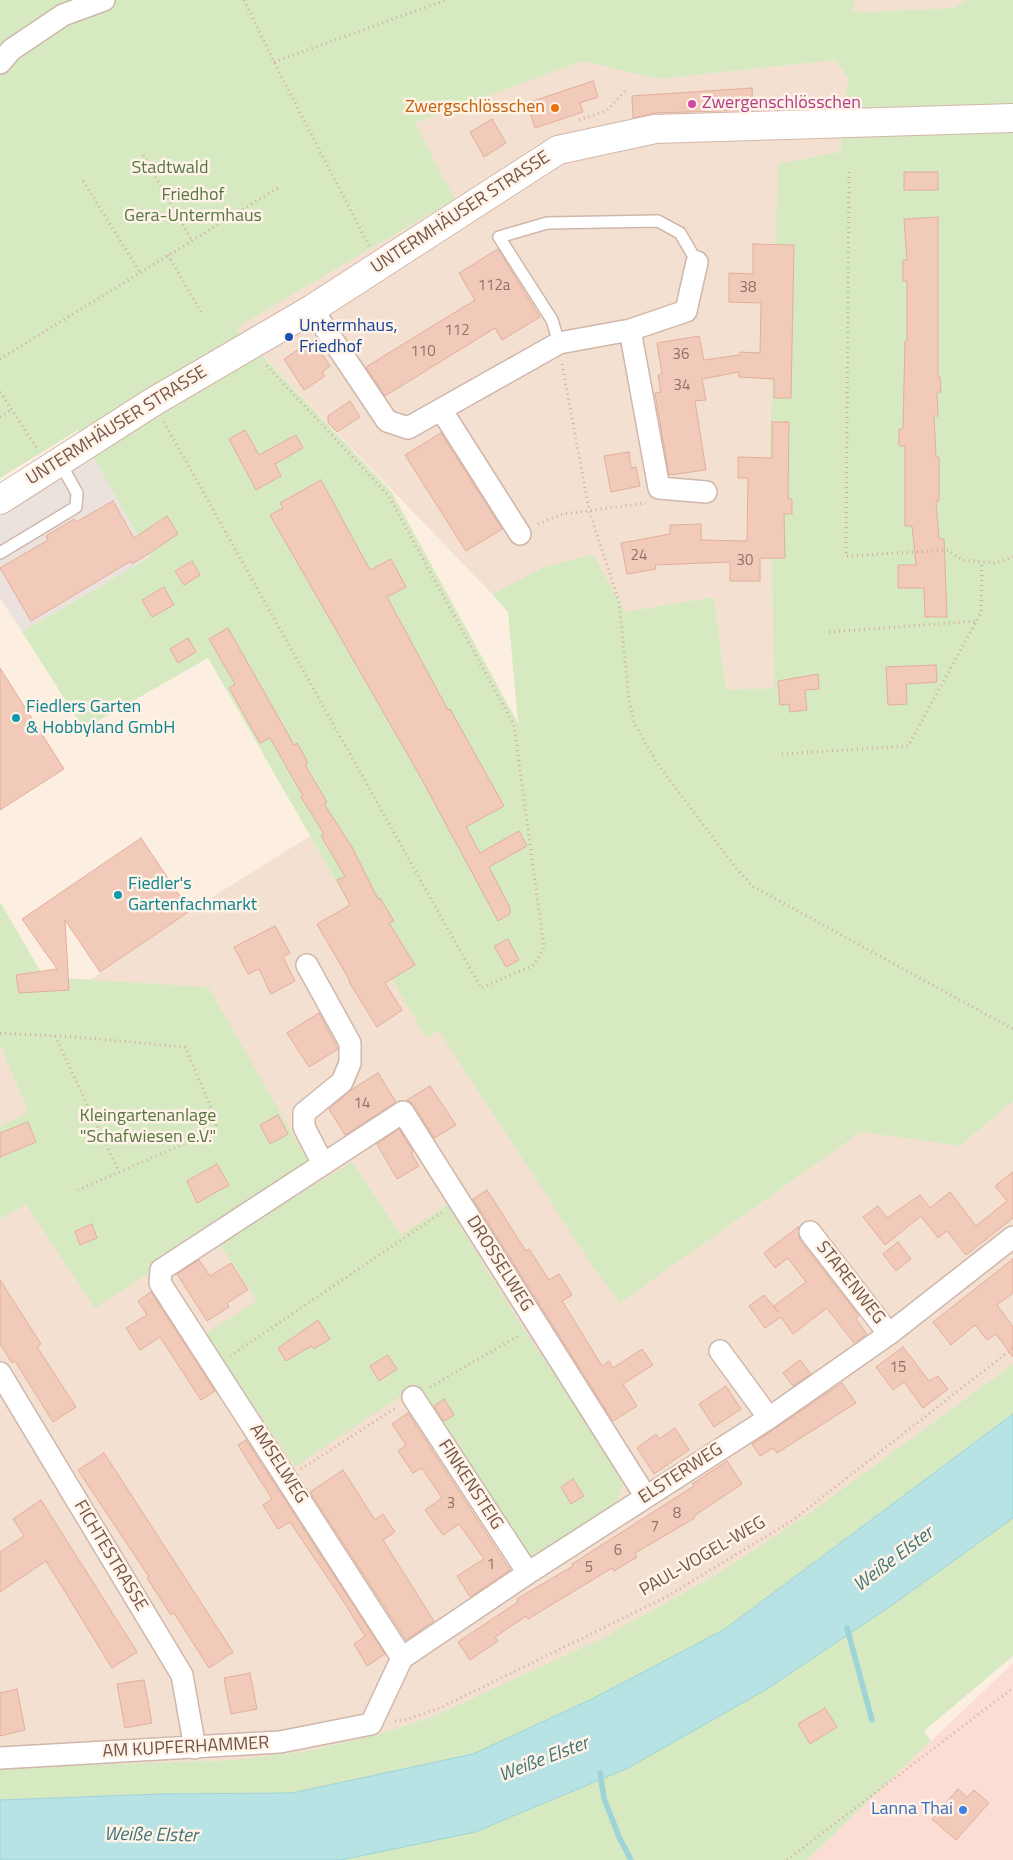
<!DOCTYPE html>
<meta charset="utf-8">
<style>
body{margin:0}
canvas{display:block;background:#fcefe2}
</style>
<canvas width="1013" height="1860"></canvas>
<script>
const ctx = document.querySelector('canvas').getContext('2d');
ctx.lineJoin = 'round';
function fillPath(path, color) { ctx.fillStyle = color; ctx.fill(path, 'evenodd'); }
const toPath = rows => new Path2D(rows.map(r => 'M' + r).join(''));
function trace(path, color, width, dash) { ctx.strokeStyle = color; ctx.lineWidth = width; ctx.lineCap = dash ? 'butt' : 'round'; ctx.setLineDash(dash || []); ctx.stroke(path); }
function drawText(font, color, halo, rows, align = 'center') {
  ctx.font = font + ' "Titillium Web",sans-serif'; ctx.lineWidth = 5; ctx.setLineDash([]); ctx.textBaseline = 'middle'; ctx.strokeStyle = halo; ctx.fillStyle = color; for (const [text, x, y, turn = 0] of rows) {
    ctx.save(); ctx.translate(x, y); ctx.rotate((+turn || 0) * Math.PI / 180); ctx.textAlign = isNaN(turn) ? turn : align; if (halo) ctx.strokeText(text, 0, 0); ctx.fillText(text, 0, 0); ctx.restore();
  }
}
fillPath(toPath([
 [855,0,968,0,952,8,861,12,852,10],
 [836,60,848,79,840,152,779,164,770,450,774,688,726,690,714,597,625,612,593,554,542,568,492,594,236,328,455,199,415,123,583,61,658,79],
 [310,836,426,1038,439,1030,595,1270,620,1303,861,1132,960,1146,1013,1101,1013,1364,807,1515,719,1573,601,1639,434,1716,380,1734,308,1751,234,1760,0,1768,0,1219,25,1203,208,987,90,980,190,911],
 [0,1044,28,1112,0,1127]
]), '#f3e0d1');
fillPath(toPath([
 [1013,1663,1013,1860,807,1860,931,1741]
]), '#fcddd6');
fillPath(toPath([
 [94,458,150,557,22,632,0,598,0,516]
]), '#ebe2dd');
fillPath(toPath([
 [0,0,855,0,852,10,861,12,952,8,968,0,1013,0,1013,1101,960,1146,861,1132,620,1303,595,1270,439,1031,426,1038,208,658,84,729,22,632,150,557,78,430,0,478],
 [836,60,848,79,840,152,778,164,770,450,774,688,726,690,714,597,625,612,593,554,542,568,492,594,508,612,518,723,391,491,236,328,455,199,415,123,583,61,658,79],
 [0,902,44,977,208,987,311,1166,95,1308,26,1204,0,1219,0,1127,28,1112,0,1044],
 [352,1162,401,1235,447,1205,514,1314,624,1481,615,1508,531,1562,413,1388,295,1467,206,1334,257,1301,219,1243],
 [1013,1364,1013,1414,725,1629,592,1699,473,1754,292,1793,160,1794,0,1800,0,1768,234,1760,308,1751,380,1734,434,1716,601,1639,719,1573,807,1515],
 [1013,1518,1013,1656,924,1731,931,1741,807,1860,341,1860,475,1832,628,1768,767,1689,892,1605]
]), '#d6e9c1');
const water = toPath([
 [1013,1414,1013,1518,892,1605,767,1689,628,1768,475,1832,341,1860,0,1860,0,1800,160,1794,292,1793,473,1754,592,1699,725,1629,1013,1414]
]);
fillPath(water, '#b7e3e5');
trace(water, '#9dd4d6', 1);
trace(toPath([
 [847,1628,872,1720],
 [600,1773,604,1798,619,1837,631,1860]
]), '#9dd4d6', 5.5);
const building = toPath([
 [593,81,598,97,580,103,583,112,535,128,527,103,593,81],
 [752,88,753,110,655,113,633,118,632,96,752,88],
 [492,119,506,143,484,157,470,132,492,119],
 [904,172,938,172,938,190,904,190,904,172],
 [938,217,938,377,940,377,941,392,937,392,938,416,934,416,936,457,939,457,939,501,936,501,939,539,944,539,947,617,925,617,924,588,898,588,898,565,916,565,912,526,905,526,905,446,899,446,899,429,903,429,905,341,907,341,907,281,903,281,903,260,907,260,904,219,938,217],
 [753,244,794,245,791,398,774,398,774,379,739,377,739,372,702,379,706,400,695,401,706,470,669,475,655,393,661,392,658,375,662,374,657,343,699,336,704,360,740,355,740,352,760,353,761,303,729,302,729,273,753,274,753,244],
 [498,249,540,317,502,340,495,328,385,396,366,367,475,300,459,273,498,249],
 [313,340,330,366,322,372,325,376,304,390,284,359,313,340],
 [350,401,360,417,337,432,328,423,328,416,350,401],
 [772,422,789,422,788,499,792,499,792,514,784,514,785,558,760,558,760,581,730,581,730,562,655,565,656,569,627,574,621,543,670,534,670,525,701,524,701,540,747,541,748,478,738,478,738,457,772,458,772,422],
 [245,430,259,455,296,435,303,448,275,464,281,476,256,490,229,439,245,430],
 [441,433,502,529,466,551,405,455,441,433],
 [629,452,631,468,636,467,640,486,611,492,604,456,629,452],
 [321,480,370,570,391,559,406,587,387,597,448,710,450,709,504,806,466,827,480,853,519,831,527,846,489,867,510,908,510,914,498,921,420,776,270,515,283,508,280,503,321,480],
 [113,501,134,538,167,516,178,534,145,556,132,564,131,561,31,621,0,568,48,540,46,536,74,519,76,522,113,501],
 [192,561,200,575,184,585,175,571,192,561],
 [164,587,174,605,152,617,142,600,164,587],
 [228,628,294,745,297,743,308,763,305,765,327,802,324,804,352,847,378,899,380,898,394,921,389,923,415,965,385,983,402,1010,377,1027,349,982,350,981,317,924,350,905,337,880,345,876,321,836,324,834,301,797,303,796,270,738,260,743,229,688,235,684,209,639,228,628],
 [188,638,196,652,178,663,170,649,188,638],
 [936,665,937,682,906,684,907,704,888,705,886,667,936,665],
 [0,668,64,769,0,810,0,668],
 [818,674,819,689,805,690,807,710,790,712,789,704,780,705,778,681,818,674],
 [141,838,190,911,100,972,65,920,69,990,19,993,16,975,57,969,22,919,141,838],
 [275,926,290,953,283,957,295,981,271,994,259,969,248,974,234,947,275,926],
 [508,939,519,960,506,967,494,946,508,939],
 [319,1013,338,1049,309,1067,287,1033,319,1013],
 [378,1073,396,1102,345,1135,329,1109,351,1090,378,1073],
 [430,1086,456,1125,434,1138,414,1105,407,1100,430,1086],
 [278,1115,288,1134,270,1144,260,1125,278,1115],
 [28,1122,36,1142,0,1157,0,1133,28,1122],
 [399,1129,413,1152,411,1153,419,1166,397,1179,377,1144,399,1129],
 [217,1164,229,1185,197,1203,187,1181,217,1164],
 [1013,1172,1013,1218,966,1255,947,1231,938,1238,921,1216,885,1245,863,1217,878,1206,887,1218,920,1195,930,1208,950,1192,976,1226,1007,1201,995,1186,1013,1172],
 [487,1190,526,1251,529,1249,549,1280,559,1274,572,1295,562,1301,602,1366,609,1361,613,1368,642,1349,653,1365,623,1384,637,1406,613,1421,473,1199,487,1190],
 [92,1224,97,1238,80,1245,75,1231,92,1224],
 [798,1227,800,1240,859,1316,856,1319,867,1334,854,1343,827,1308,793,1334,781,1317,765,1328,749,1306,764,1295,778,1312,774,1306,806,1282,788,1258,775,1268,764,1253,798,1227],
 [898,1242,911,1259,896,1271,883,1254,898,1242],
 [1013,1259,1013,1293,997,1305,1013,1327,1013,1357,996,1334,987,1340,975,1325,951,1345,933,1322,1013,1259],
 [199,1260,210,1276,231,1263,248,1290,227,1303,229,1307,207,1321,177,1274,199,1260],
 [0,1280,41,1344,37,1347,76,1407,53,1422,15,1361,12,1363,0,1344,0,1280],
 [151,1292,215,1391,201,1400,160,1337,140,1350,126,1328,147,1315,138,1301,151,1292],
 [318,1320,330,1339,314,1349,311,1346,286,1361,278,1348,318,1320],
 [903,1347,929,1381,938,1376,948,1389,923,1408,904,1382,893,1390,876,1367,903,1347],
 [388,1355,397,1369,379,1381,370,1366,388,1355],
 [800,1360,811,1374,793,1386,783,1373,800,1360],
 [842,1383,856,1403,777,1453,773,1448,760,1456,752,1444,842,1383],
 [726,1386,741,1409,714,1427,699,1404,726,1386],
 [444,1399,454,1415,444,1421,434,1406,444,1399],
 [408,1413,510,1570,470,1597,457,1576,484,1559,459,1524,443,1535,425,1510,442,1498,422,1468,413,1473,398,1451,406,1445,392,1424,408,1413],
 [675,1428,689,1450,654,1474,637,1448,656,1434,659,1439,675,1428],
 [246,1440,385,1654,367,1666,354,1644,365,1636,342,1599,290,1522,278,1529,263,1505,272,1499,238,1445,246,1440],
 [104,1453,233,1652,209,1668,174,1613,171,1615,147,1578,149,1577,78,1470,104,1453],
 [727,1461,742,1484,694,1516,695,1518,635,1553,637,1557,614,1571,612,1568,528,1619,526,1616,495,1637,498,1641,470,1660,458,1642,518,1602,517,1599,573,1566,572,1564,694,1486,692,1484,727,1461],
 [343,1470,375,1520,383,1514,395,1532,383,1540,434,1621,406,1640,310,1492,343,1470],
 [573,1479,584,1496,571,1504,561,1487,573,1479],
 [41,1500,137,1652,112,1668,46,1561,0,1592,0,1552,24,1536,13,1519,41,1500],
 [250,1673,257,1709,231,1714,224,1678,250,1673],
 [144,1680,152,1723,125,1728,117,1684,144,1680],
 [17,1689,25,1730,0,1736,0,1693,17,1689],
 [825,1708,837,1727,810,1744,798,1724,825,1708],
 [958,1789,967,1797,974,1790,989,1803,956,1840,932,1819,958,1789]
]);
fillPath(building, '#f1caba');
trace(building, '#e3ae9b', 1);
const lane = toPath([
 [559,343,552,320,499,237,547,223,658,221,680,233,697,262],
 [0,553,76,507,77,493,59,461]
]);
const street = toPath([
 [0,63,11,50,63,15,104,0],
 [312,309,387,421,408,428,559,343,630,330,686,311,697,262],
 [630,330,659,488,706,492],
 [442,411,520,534],
 [307,965,350,1043,350,1063,342,1082,304,1113,304,1127,323,1164],
 [810,1232,889,1334],
 [720,1351,769,1418],
 [0,1373,182,1675,195,1748],
 [413,1397,528,1573],
 [402,1658,160,1283,161,1270,403,1112,646,1497],
 [0,1758,280,1742,371,1724,402,1658,528,1573,769,1418,889,1334,1013,1237]
]);
const secondary = toPath([
 [0,500,153,402,312,309,558,150,655,129,1013,118]
]);
trace(lane, '#cfb7ac', 14);
trace(street, '#cfb7ac', 24);
trace(secondary, '#d2b7a9', 30);
trace(toPath([
 [244,0,274,62,369,246],
 [274,62,446,0],
 [579,120,606,111,625,91],
 [143,155,192,241],
 [849,172,846,556,948,550,962,560,994,563,1013,557],
 [83,181,140,272],
 [168,255,202,314],
 [0,359,281,186],
 [562,364,589,510,619,602,629,700,634,723,659,766,736,868,752,886,1013,1029],
 [0,392,38,450],
 [0,417,12,409],
 [164,422,481,988,534,965,544,948,514,725,388,495,265,364],
 [538,524,563,514,646,503],
 [829,632,976,621],
 [782,754,908,746,981,613,982,562],
 [0,1033,87,1038,185,1047,217,1121,216,1130,78,1190],
 [55,1036,119,1172],
 [230,1356,444,1211],
 [430,1387,520,1335],
 [301,1469,397,1407],
 [395,1721,408,1719,442,1707,666,1597,793,1520,1013,1348],
 [787,1860,1013,1688]
]), '#d5ad9d', 3, [1, 4]);
trace(lane, '#fff', 11);
trace(street, '#fff', 21);
trace(secondary, '#fff', 28);
for (const [x, y, r, color] of [
 [692,104,5,"#d1479c"],
 [555,108,5,"#e8710a"],
 [289,337,5,"#1a4fb4"],
 [16,718,5,"#0f9aa8"],
 [118,895,5,"#0f9aa8"],
 [963,1810,5,"#3f7fe0"]
]) { const dot = new Path2D(); dot.arc(x, y, r, 0, 2 * Math.PI); ctx.fillStyle = color; ctx.fill(dot); trace(dot, '#fff3e8', 2); }
drawText('15px', '#927165', null, [
 ["112a",494,286],
 ["38",748,288],
 ["112",457,331],
 ["110",423,352],
 ["36",681,355],
 ["34",682,386],
 ["24",639,556],
 ["30",745,561],
 ["14",362,1104],
 ["15",898,1368],
 ["3",451,1504],
 ["8",677,1514],
 ["7",655,1527],
 ["6",618,1551],
 ["1",491,1565],
 ["5",589,1568]
]);
drawText('18px', '#b23c85', '#fff3e8', [
 ["Zwergenschlösschen",702,104]
], 'left');
drawText('18px', '#c56008', '#fff3e8', [
 ["Zwergschlösschen",545,108]
], 'right');
drawText('18px', '#587842', '#fff3e8', [
 ["Stadtwald",170,169],
 ["Friedhof",193,196],
 ["Gera-Untermhaus",193,217],
 ["Kleingartenanlage",148,1117],
 ["\"Schafwiesen e.V.\"",148,1138]
]);
drawText('18px', '#735349', '#fff3e8', [
 ["UNTERMHÄUSER STRASSE",461,213,-33],
 ["UNTERMHÄUSER STRASSE",117,426,-32],
 ["DROSSELWEG",499,1264,58],
 ["STARENWEG",850,1283,52],
 ["AMSELWEG",278,1464,57],
 ["ELSTERWEG",681,1474,-33],
 ["FINKENSTEIG",470,1485,57],
 ["FICHTESTRASSE",110,1556,59],
 ["PAUL-VOGEL-WEG",703,1557,-30],
 ["AM KUPFERHAMMER",186,1748,-3]
]);
drawText('18px', '#164399', '#fff3e8', [
 ["Untermhaus,",299,327],
 ["Friedhof",299,348]
], 'left');
drawText('18px', '#0d838f', '#fff3e8', [
 ["Fiedlers Garten",26,708],
 ["& Hobbyland GmbH",26,729],
 ["Fiedler's",128,885],
 ["Gartenfachmarkt",128,906]
], 'left');
drawText('18px', '#366cbe', '#fff3e8', [
 ["Lanna Thai",953,1810]
], 'right');
drawText('italic 19px', '#3d7678', '#fff3e8', [
 ["Weiße Elster",894,1560,-37],
 ["Weiße Elster",544,1760,-21],
 ["Weiße Elster",151,1836,1]
]);
</script>
